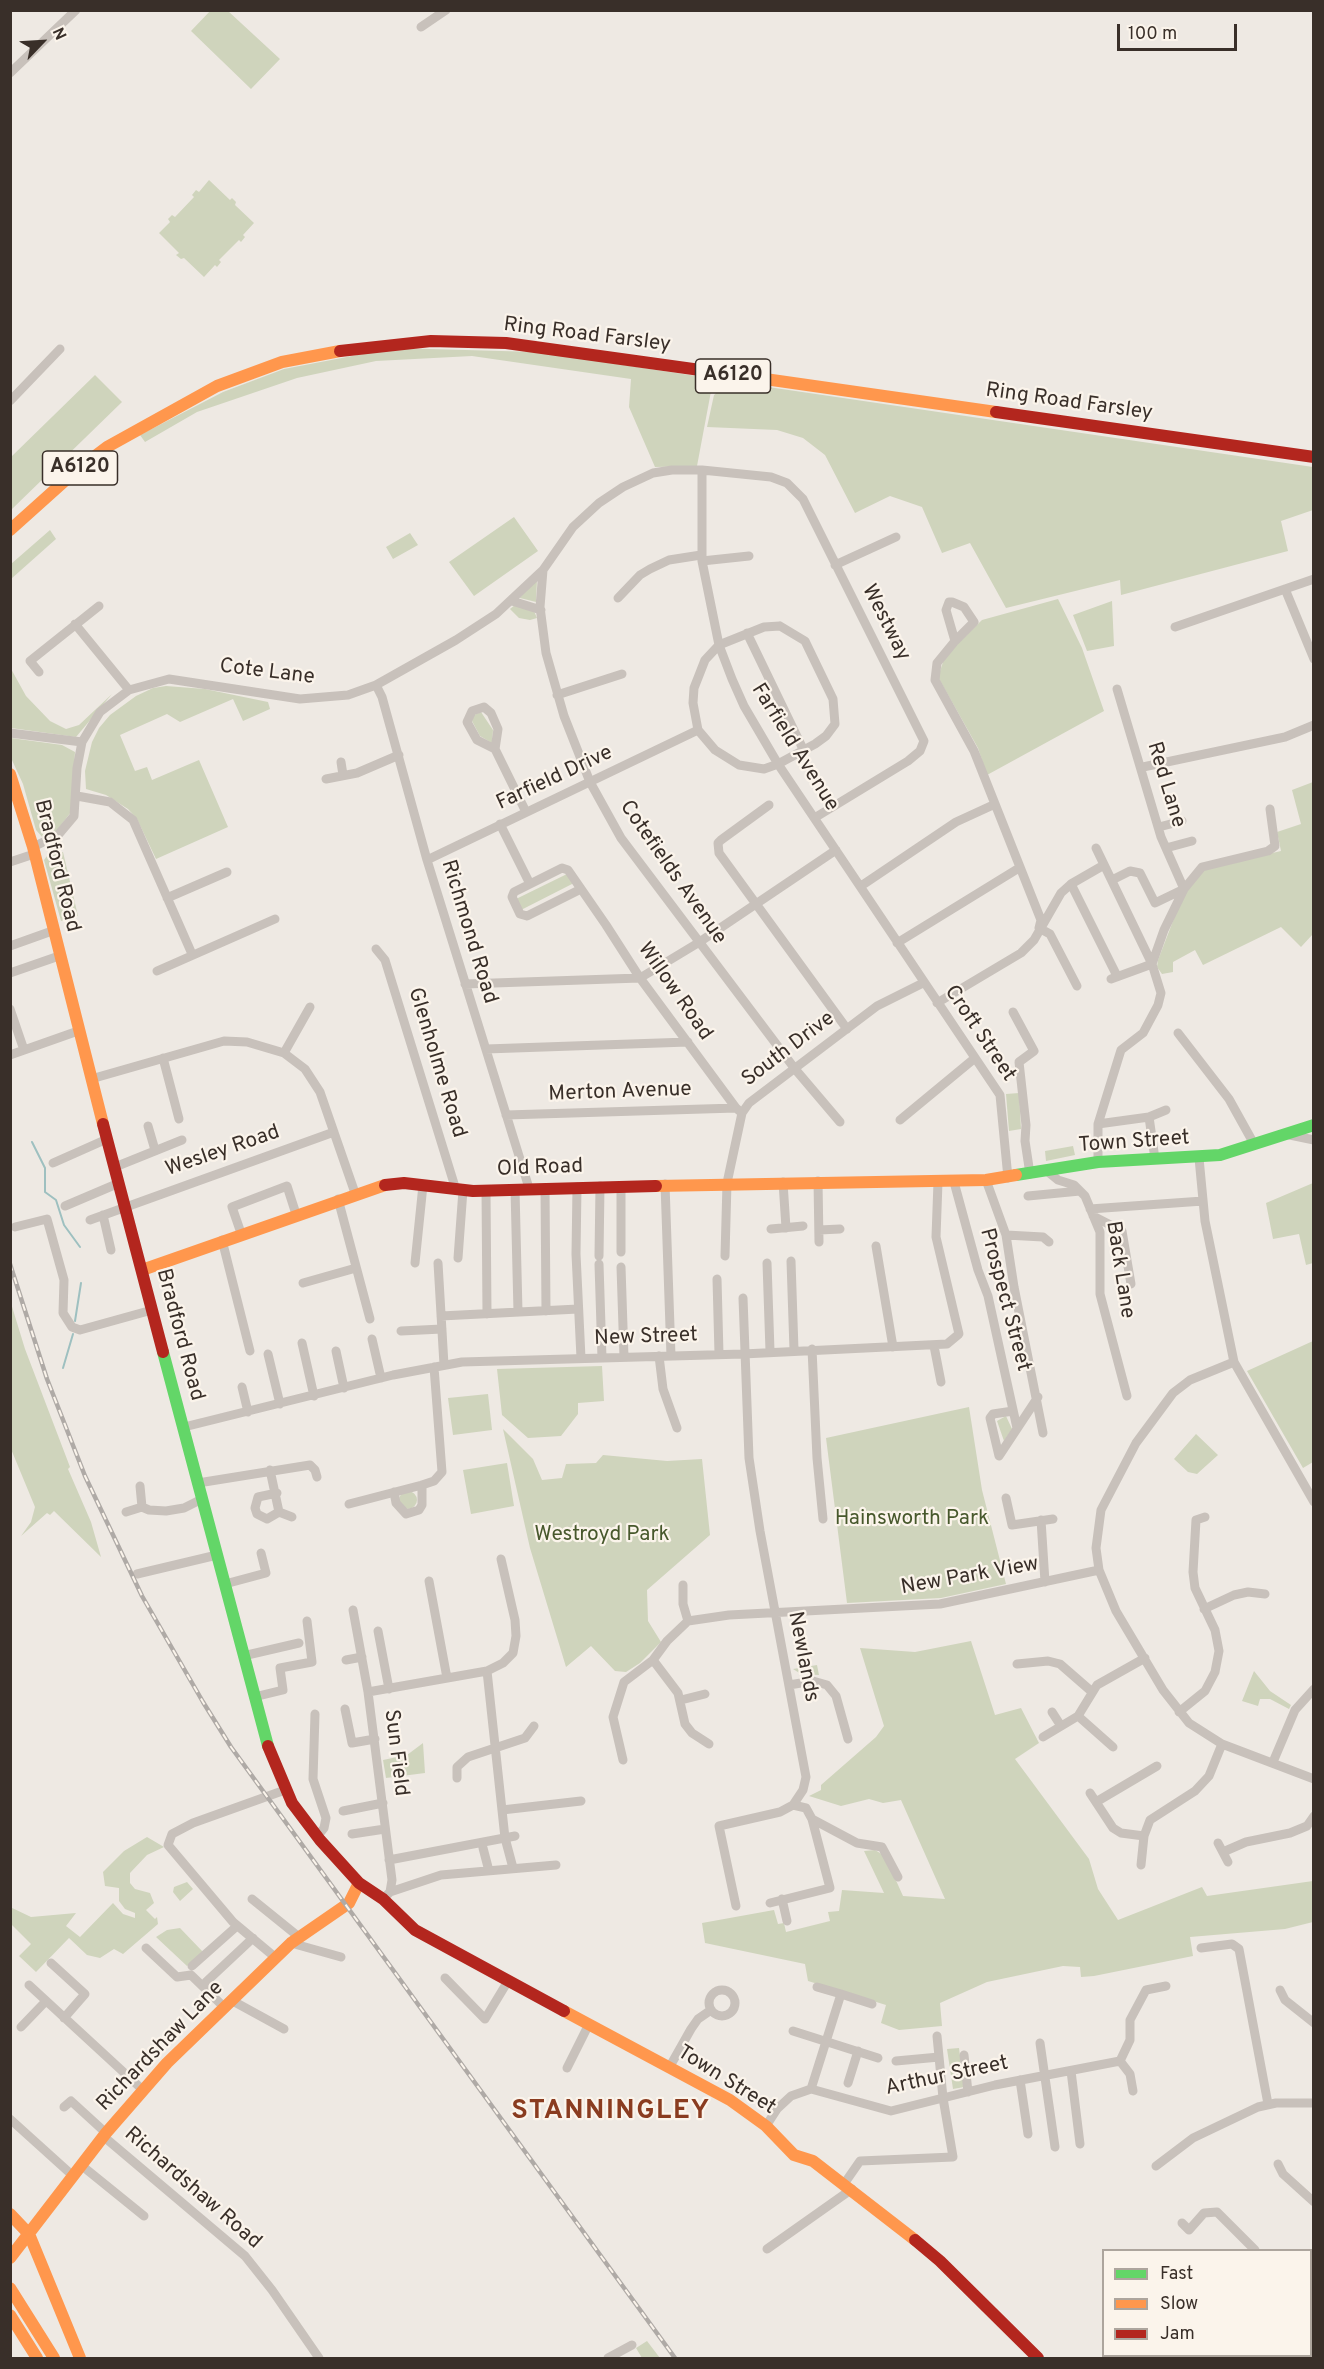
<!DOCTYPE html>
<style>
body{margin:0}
#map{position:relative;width:1324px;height:2369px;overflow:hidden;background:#eee9e3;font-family:Overpass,sans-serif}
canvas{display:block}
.frame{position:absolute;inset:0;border:12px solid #392f29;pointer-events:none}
.legend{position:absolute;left:1102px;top:2249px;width:210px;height:108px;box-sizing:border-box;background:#fbf4eb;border:2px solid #ada59d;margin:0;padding:8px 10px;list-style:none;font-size:18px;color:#392f29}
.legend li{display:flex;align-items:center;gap:12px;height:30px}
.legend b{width:30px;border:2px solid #ada59d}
.north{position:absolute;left:12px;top:12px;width:60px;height:60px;-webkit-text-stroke:4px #fbf4eb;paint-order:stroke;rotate:65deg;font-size:16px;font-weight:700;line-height:24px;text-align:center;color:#392f29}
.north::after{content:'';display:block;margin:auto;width:21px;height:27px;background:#392f29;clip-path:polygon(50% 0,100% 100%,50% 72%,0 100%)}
.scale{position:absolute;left:1117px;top:24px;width:120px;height:27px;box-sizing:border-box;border:3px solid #392f29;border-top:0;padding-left:8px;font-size:18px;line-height:21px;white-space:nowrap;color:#392f29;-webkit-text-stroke:4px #fbf4eb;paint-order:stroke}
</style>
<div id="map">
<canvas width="1324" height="2369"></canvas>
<div class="frame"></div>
<ul class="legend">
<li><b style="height:8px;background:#63d668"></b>Fast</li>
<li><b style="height:8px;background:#ff974d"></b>Slow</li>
<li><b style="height:8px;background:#b3261e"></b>Jam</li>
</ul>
<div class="north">N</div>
<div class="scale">100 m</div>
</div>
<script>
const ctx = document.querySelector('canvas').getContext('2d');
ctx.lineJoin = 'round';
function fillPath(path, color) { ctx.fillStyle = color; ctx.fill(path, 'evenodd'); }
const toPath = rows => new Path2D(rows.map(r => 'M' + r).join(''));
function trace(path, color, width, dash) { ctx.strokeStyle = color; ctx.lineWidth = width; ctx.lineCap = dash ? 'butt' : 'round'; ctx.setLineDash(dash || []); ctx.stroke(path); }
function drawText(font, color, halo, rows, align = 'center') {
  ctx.font = font + ' Overpass,sans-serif'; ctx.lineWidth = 4.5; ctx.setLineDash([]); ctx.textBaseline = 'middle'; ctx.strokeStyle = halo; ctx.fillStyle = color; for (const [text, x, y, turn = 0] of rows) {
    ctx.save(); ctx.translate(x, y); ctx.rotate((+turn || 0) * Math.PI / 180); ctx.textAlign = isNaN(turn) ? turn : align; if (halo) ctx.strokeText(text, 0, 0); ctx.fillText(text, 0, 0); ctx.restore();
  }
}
fillPath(toPath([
 [211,10,228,11,280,59,251,89,191,31],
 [209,180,230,200,232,198,236,202,235,205,254,223,243,235,245,237,241,242,239,240,219,260,221,262,217,267,215,265,204,277,184,258,181,259,176,255,179,253,159,233,170,222,168,219,172,215,175,217,194,197,192,195,196,190,199,192],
 [394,348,537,352,703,377,712,386,697,466,655,467,629,407,631,379,472,356,376,361,297,378,197,412,145,442,140,435,223,392,284,369],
 [95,375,122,402,11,510,11,457],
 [734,382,1313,467,1313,510,1281,521,1288,551,1121,595,1120,580,1006,608,970,543,942,553,922,507,890,496,855,513,825,455,803,438,777,430,707,427,714,395,728,383],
 [514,517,538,551,474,596,449,562],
 [50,530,56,539,11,579,11,564],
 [410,533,418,545,393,559,386,547],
 [537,580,536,602,520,598,520,597],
 [1058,599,1082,648,1104,711,987,775,978,748,938,677,945,656,982,620],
 [1112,601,1114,646,1087,651,1073,615],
 [515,605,534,611,537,618,530,620,519,618,510,609],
 [10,667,26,696,50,721,66,729,79,725,112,694,76,737,11,728],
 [166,686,205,689,268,702,270,709,243,721,233,699,180,722,167,714,120,735,135,771,147,767,152,780,199,760,228,827,156,859,137,819,128,809,106,795,86,789,85,771,92,742,99,728,110,715,136,696,153,688],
 [481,712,493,730,492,743,480,736,472,721,474,715],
 [11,738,62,745,75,752,71,812,55,833,43,838,36,830,23,784,11,758],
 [1313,782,1313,934,1301,947,1281,927,1203,965,1195,950,1173,962,1173,972,1162,974,1157,967,1158,960,1185,890,1203,869,1281,851,1277,832,1301,824,1292,790],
 [63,852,78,916,61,921,44,860,47,856],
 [567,874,574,883,521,910,516,899],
 [1019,1093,1021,1129,1009,1131,1006,1094],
 [1073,1146,1075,1155,1046,1161,1045,1151],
 [1313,1183,1313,1263,1306,1265,1299,1234,1273,1239,1266,1203],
 [10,1300,25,1349,70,1467,68,1469,91,1522,101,1557,54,1511,50,1515,47,1513,21,1536,31,1522,35,1507,11,1449],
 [1313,1341,1313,1462,1303,1468,1247,1371],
 [602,1366,604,1401,578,1403,578,1414,561,1436,528,1438,502,1415,497,1369],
 [488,1394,492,1430,453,1435,448,1398],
 [969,1407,982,1490,1006,1584,941,1598,847,1603,826,1438],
 [1006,1416,1012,1429,1004,1441,997,1421],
 [503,1429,533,1459,542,1480,562,1478,566,1464,596,1463,603,1455,667,1461,702,1459,710,1535,647,1590,648,1621,661,1642,640,1663,626,1672,615,1671,591,1646,566,1667,530,1548],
 [1196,1434,1218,1455,1197,1474,1188,1472,1174,1459],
 [507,1463,514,1506,471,1514,463,1470],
 '399 1500a9 9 0 1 1 18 0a9 9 0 1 1-18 0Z',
 [971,1641,995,1715,1021,1708,1039,1743,1015,1759,1089,1859,1098,1889,1118,1920,1202,1887,1207,1896,1313,1881,1313,1922,1285,1929,1190,1937,1193,1956,1094,1976,1081,1977,1080,1967,1063,1966,987,1982,940,2003,942,2026,899,2030,881,2023,886,2005,808,1981,805,1964,705,1943,702,1923,774,1910,778,1924,784,1923,786,1932,830,1921,828,1912,839,1911,842,1890,884,1893,864,1851,875,1850,885,1856,903,1896,945,1899,901,1800,883,1803,869,1799,841,1806,809,1796,821,1790,821,1785,876,1737,884,1726,860,1648,915,1652],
 [817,1665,819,1675,801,1674,793,1669],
 [1254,1671,1270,1691,1291,1705,1289,1709,1270,1699,1260,1699,1258,1706,1242,1701],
 [423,1743,425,1773,386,1778,383,1760,407,1755],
 [147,1837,164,1847,147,1855,130,1873,130,1883,135,1889,150,1893,154,1903,146,1910,155,1919,157,1917,158,1924,123,1954,114,1949,100,1958,87,1955,69,1938,36,1972,19,1956,31,1944,11,1924,10,1907,31,1917,76,1913,66,1926,80,1937,113,1903,123,1914,135,1918,135,1913,125,1909,119,1901,119,1888,105,1886,103,1872,124,1851],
 [187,1882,193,1889,180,1901,173,1892,174,1887],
 [180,1928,203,1952,187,1966,156,1937,167,1930],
 [959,2048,964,2087,953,2089,947,2049],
 [1313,2304,1313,2358,1245,2358,1249,2356,1310,2356,1311,2306],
 [647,2341,660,2358,642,2358,636,2348]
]), '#cfd4bc');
trace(toPath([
 [32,1142,45,1168,45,1192,56,1200,64,1225,80,1247],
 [75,1321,81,1283],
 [63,1368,73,1334]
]), '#9ec0c0', 2);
trace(toPath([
 [421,27,446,10],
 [10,73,76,10],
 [10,401,60,349],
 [702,470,702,561,719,645,732,679,744,706,778,764,1000,1095,1008,1178],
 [702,561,749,556],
 [835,565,896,537],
 [1285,589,1314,659],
 [618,598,640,575,650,569,669,560,701,555],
 [512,601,541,610],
 [75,624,129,690],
 [780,626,805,641,833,699,835,724,826,736,815,744,778,764,764,769,739,765,715,750,698,730,693,703,694,688,705,660,719,645,764,627,780,626],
 [1175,627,1314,579],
 [747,633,804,751],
 [955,641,974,622,964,607,952,602,949,602,946,610,955,641,937,663,935,680,974,751,1041,920,1039,928],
 [39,672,30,661,99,606],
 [376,685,382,697,427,860,529,1188],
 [1117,689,1161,837,1184,889],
 [557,695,622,674],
 [10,733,82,742],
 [495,749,498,729,491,713,484,707,472,711,467,722,477,740,495,749,526,812],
 [341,762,343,775],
 [1143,767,1285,737,1314,725],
 [326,779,357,773,399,755],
 [77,796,110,802,133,820,192,954],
 [769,805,721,840,718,843,719,853,847,1029],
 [816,817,908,761,920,751,924,741,803,499,787,483,771,477,702,470,672,470,653,473,623,487,599,503,573,527,543,570,540,607,546,653,564,716,590,782,621,838,795,1069,840,1122],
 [500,824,530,884],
 [1159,827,1182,821],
 [33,847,58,835,74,816,77,768,82,742,100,712,129,690,169,679,300,699,348,695,376,685,456,640,496,614,543,570],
 [1096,848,1152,964,1111,979],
 [1166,848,1192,841],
 [427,860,698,730],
 [10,862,34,854],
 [1104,865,1071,884,1117,976],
 [1112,880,1130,871,1140,873,1155,903,1184,889],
 [861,886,956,822,993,805],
 [581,889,527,916,520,914,512,897,514,892,562,868,568,870,606,925,640,978,736,1108,742,1113],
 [167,898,227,872],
 [1039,928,1050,934,1077,986],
 [897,943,1019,868],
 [10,946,52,931],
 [376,949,385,960,456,1190],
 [157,971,275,919],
 [10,973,59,956],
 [465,984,640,978,698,943,836,850],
 [937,1003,1021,953,1034,940,1061,893,1071,884],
 [10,1009,24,1050],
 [1013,1012,1034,1051,1019,1062,1026,1125,1025,1141,1030,1174],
 [1178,1033,1229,1099,1254,1144],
 [486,1049,688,1042],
 [284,1053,310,1007],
 [10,1055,78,1031],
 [163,1058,179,1119],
 [91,1079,224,1041,247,1042,284,1053,305,1069,320,1092,355,1193],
 [506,1115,736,1108],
 [1149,1117,1155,1159],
 [900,1120,975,1058],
 [1098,1124,1149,1117,1166,1110],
 [148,1126,155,1150],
 [1285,1134,1314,1140],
 [1199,1158,1205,1221,1234,1362,1314,1502],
 [1098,1162,1098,1124,1121,1050,1143,1033,1158,1005,1161,993,1152,964,1164,930,1184,889,1202,867,1268,851,1275,846,1270,809],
 [53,1163,107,1139],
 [115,1167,182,1140],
 [1047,1171,1058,1180,1074,1185,1085,1196,1100,1232,1100,1294,1127,1396],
 [986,1180,1006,1235,1043,1237,1049,1242],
 [818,1181,819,1242],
 [783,1182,786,1228],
 [954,1182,978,1270,988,1296,1017,1428],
 [665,1184,671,1356],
 [577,1187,576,1254,581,1358],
 [545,1188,546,1311],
 [515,1189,518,1312],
 [486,1190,487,1314],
 [1028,1196,1080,1191],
 [338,1199,370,1319],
 [65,1206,119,1183],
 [1090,1209,1203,1201],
 [103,1215,111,1250],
 [1093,1216,1122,1231,1131,1284],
 [90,1220,334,1132],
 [15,1227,47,1219,64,1280,63,1313,72,1327,80,1330,152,1310],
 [771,1229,803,1226],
 [819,1230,840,1229],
 [241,1233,232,1207,287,1186,296,1214],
 [1006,1235,1014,1287,1043,1433],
 [222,1240,250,1351],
 [876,1246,893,1347],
 [621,1252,621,1186],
 [599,1256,600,1186],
 [725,1256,727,1183,742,1113,749,1103,877,1006,923,983],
 [458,1258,463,1190],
 [791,1261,794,1350],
 [415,1263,423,1185],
 [438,1263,444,1365],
 [767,1263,770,1351],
 [599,1264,602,1358],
 [621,1267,624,1357],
 [717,1279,719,1354],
 [303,1283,356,1268],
 [441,1316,578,1309],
 [401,1331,442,1329],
 [372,1339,381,1378],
 [302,1343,314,1396],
 [934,1346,941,1382],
 [812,1349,817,1458,823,1519],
 [336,1351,344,1388],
 [268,1354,280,1404],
 [659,1356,663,1389,677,1428],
 [1234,1362,1190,1380,1173,1393,1136,1443,1101,1510,1096,1548,1099,1570,1116,1611,1163,1690,1189,1723,1222,1744,1314,1779],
 [242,1387,248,1412],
 [1013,1411,993,1414,990,1418,999,1456,1038,1397],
 [184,1427,393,1375,462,1362,743,1354,947,1344,959,1334,936,1237,938,1182],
 [270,1470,279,1512],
 [198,1483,310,1465,315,1470,317,1477],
 [140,1486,142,1507,149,1510,166,1511,184,1508,202,1499],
 [394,1492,396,1503,406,1514,419,1510,422,1505,422,1485],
 [277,1493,258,1497,255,1508,257,1514,267,1519,279,1512],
 [1006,1498,1012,1525,1053,1519],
 [349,1504,422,1485,434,1481,442,1472,434,1367],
 [126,1512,142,1507],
 [279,1512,292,1517],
 [1041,1520,1045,1582],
 [137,1574,217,1555],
 [429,1581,447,1678],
 [225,1584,266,1573,261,1553],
 [683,1585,683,1604,688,1621],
 [1204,1609,1234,1595,1248,1592,1265,1594],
 [353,1610,368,1692,392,1880,390,1892,383,1899],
 [378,1631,389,1689],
 [243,1656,299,1643],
 [346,1660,362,1657],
 [653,1660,678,1693,685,1724,692,1733,709,1744],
 [1017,1664,1048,1661,1060,1664,1091,1691],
 [487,1671,503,1663,513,1653,516,1636,515,1620,501,1559],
 [789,1685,813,1681,827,1685,836,1696,848,1739],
 [368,1692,487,1671,505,1838,513,1868],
 [254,1697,283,1690,280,1668,312,1662,307,1621],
 [681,1700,705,1694],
 [345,1709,352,1743,375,1739],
 [1052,1712,1061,1726],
 [1179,1712,1205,1691,1215,1672,1219,1651,1215,1630,1195,1588,1193,1572,1196,1520,1205,1517],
 [315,1714,313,1779,326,1818,324,1828,317,1837],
 [1078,1716,1113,1747],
 [1043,1737,1078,1716,1097,1685,1145,1658],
 [623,1760,613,1717,624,1682,653,1660,667,1641,688,1621,729,1615,940,1604,1099,1570],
 [1273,1762,1295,1710,1314,1689],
 [457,1778,457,1767,468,1757,525,1738,534,1726],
 [1090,1793,1113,1828,1121,1833,1144,1836],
 [1096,1802,1157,1766],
 [502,1810,581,1801],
 [343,1811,383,1803],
 [812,1819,857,1843,882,1847,898,1877],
 [352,1834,385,1829],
 [1218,1843,1228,1862],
 [483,1848,489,1871],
 [1223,1852,1246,1842,1290,1833,1307,1826,1314,1816],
 [389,1860,515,1836],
 [1141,1865,1144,1836,1150,1820,1195,1791,1209,1776,1222,1744],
 [390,1892,441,1875,556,1865],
 [252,1899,299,1937],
 [782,1899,787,1921],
 [770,1903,830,1888,812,1819,806,1808,793,1805],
 [736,1906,719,1826,780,1812,793,1805,803,1790,806,1777,760,1531,749,1458,743,1298],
 [291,1943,341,1957],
 [146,1948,177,1977,191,1975,224,2007],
 [1201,1948,1232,1944,1239,1949,1268,2104],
 [276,1958,233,1922,168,1845,172,1834,193,1823,285,1790],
 [51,1963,85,1994,64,2018],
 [192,1966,237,1926],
 [445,1978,485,2019,508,1981],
 [206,1982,253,1938],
 [29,1985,144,2091],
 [1280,1990,1285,2000,1314,2023],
 '709 2003a13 13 0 1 1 26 0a13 13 0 1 1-26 0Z',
 [841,1994,872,2004],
 [231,2000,284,2029],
 [21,2027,46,2001],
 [793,2031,878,2058],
 [1040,2043,1055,2147],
 [964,2055,968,2092],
 [896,2061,939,2057],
 [1120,2061,1130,2040,1130,2020,1146,1990,1166,1986],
 [567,2068,589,2024],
 [669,2068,691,2029,698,2019,711,2010],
 [1071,2071,1080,2144],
 [1020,2080,1028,2134],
 [848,2083,858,2051],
 [811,2089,841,1994,817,1987],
 [64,2107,71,2101,106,2133],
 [10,2119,72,2175],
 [766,2126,777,2109,791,2096,811,2089,891,2111,995,2085,1120,2061,1130,2074,1133,2091],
 [103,2136,245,2256,272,2290,319,2358],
 [1278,2164,1283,2174,1314,2202],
 [81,2165,144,2216],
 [1156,2166,1193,2138,1258,2107,1276,2103,1314,2103],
 [844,2184,860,2161,953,2157,943,2098,937,2036],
 [1182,2223,1189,2230,1204,2213,1217,2212,1255,2250],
 [767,2249,852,2189],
 [1196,2356,1199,2358],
 [608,2358,632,2345]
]), '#c8c1bb', 9);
trace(toPath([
 [1016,1175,1098,1162,1220,1155,1314,1125],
 [163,1352,268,1746]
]), '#63d668', 12);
trace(toPath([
 [765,379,996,412],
 [10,530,78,469,107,447,217,386,282,362,340,351],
 [10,774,33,847,103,1124],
 [656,1186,986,1180,1016,1175],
 [142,1270,385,1185],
 [564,2011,730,2100,766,2126,794,2155,813,2161,915,2240],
 [10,2214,29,2234],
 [29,2234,80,2358],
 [10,2258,106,2133,167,2063,291,1943,349,1903,359,1883],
 [10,2288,54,2358],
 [10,2315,37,2358]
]), '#ff974d', 12);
trace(toPath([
 [340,351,431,341,506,343,765,379],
 [996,412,1314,457],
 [103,1124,163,1352],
 [385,1185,404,1183,473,1191,656,1186],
 [268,1746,292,1803,320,1840,359,1883,383,1899,415,1930,564,2011],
 [915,2240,940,2261,1038,2358],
 [1310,2299,1314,2296],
 [1237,2358,1240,2356]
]), '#b3261e', 12);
const rail = toPath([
 [10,1264,47,1379,85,1476,142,1596,203,1702,231,1747,675,2358]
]);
trace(rail, '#afaaa6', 4.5);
trace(rail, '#fbf4eb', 2, [7]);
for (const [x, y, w] of [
 [733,376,75],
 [80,468,75]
]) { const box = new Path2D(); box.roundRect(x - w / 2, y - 17, w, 34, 4.5); ctx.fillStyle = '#fbf4eb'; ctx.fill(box); trace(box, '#392f29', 1.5); }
drawText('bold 20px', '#392f29', null, [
 ["A6120",733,376],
 ["A6120",80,468]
]);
drawText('21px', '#392f29', '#fbf4eb', [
 ["Ring Road Farsley",587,336,7],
 ["Ring Road Farsley",1069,403,8],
 ["Westway",885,623,63],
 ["Cote Lane",267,673,7],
 ["Farfield Avenue",794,748,58],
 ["Farfield Drive",555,779,-25],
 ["Red Lane",1165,785,73],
 ["Bradford Road",56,866,76],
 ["Cotefields Avenue",672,873,55],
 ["Richmond Road",468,932,73],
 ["Willow Road",674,992,55],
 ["Croft Street",979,1034,56],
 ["South Drive",789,1050,-37],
 ["Glenholme Road",436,1063,73],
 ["Merton Avenue",620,1093,-2],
 ["Town Street",1134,1143,-4],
 ["Wesley Road",223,1152,-19],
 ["Old Road",540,1169,-2],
 ["Back Lane",1119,1270,81],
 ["Prospect Street",1004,1300,75],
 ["Bradford Road",179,1335,75],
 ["New Street",646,1338,-2],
 ["New Park View",970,1577,-10],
 ["Newlands",802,1657,79],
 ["Sun Field",395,1753,83],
 ["Richardshaw Lane",161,2047,-46],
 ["Arthur Street",947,2077,-12],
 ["Town Street",726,2081,32],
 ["Richardshaw Road",192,2189,41]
]);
drawText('21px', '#47582c', '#fbf4eb', [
 ["Hainsworth Park",912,1520],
 ["Westroyd Park",602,1536]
]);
ctx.letterSpacing = '1.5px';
drawText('bold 27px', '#8a3c20', '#fbf4eb', [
 ["STANNINGLEY",611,2113]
]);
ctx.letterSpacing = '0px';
</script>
